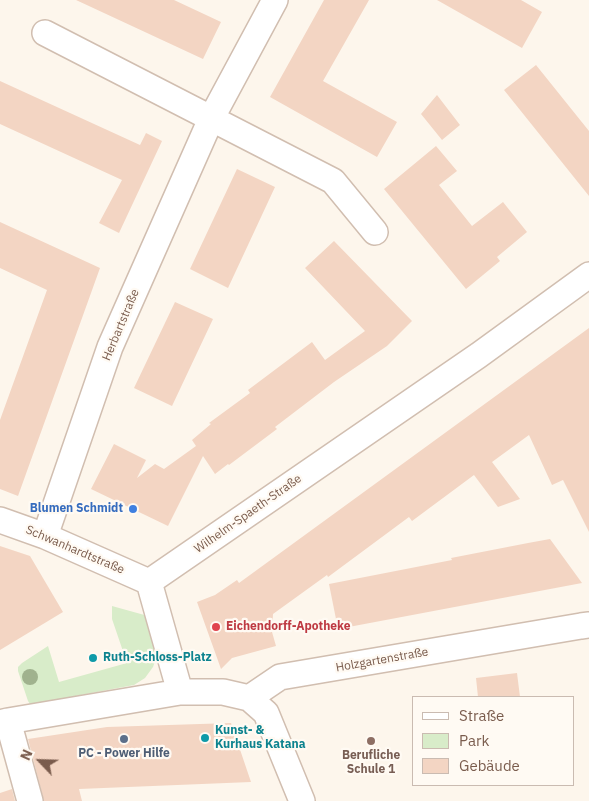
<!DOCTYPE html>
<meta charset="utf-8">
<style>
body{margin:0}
#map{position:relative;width:589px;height:801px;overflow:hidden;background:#fdf6ec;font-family:"IBM Plex Sans",sans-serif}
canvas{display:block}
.legend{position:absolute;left:412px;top:696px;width:162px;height:90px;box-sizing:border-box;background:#fffaf3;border:1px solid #cabbb1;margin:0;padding:6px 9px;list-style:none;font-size:15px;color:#7a5c4d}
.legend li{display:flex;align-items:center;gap:10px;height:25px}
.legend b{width:25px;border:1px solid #cabbb1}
.north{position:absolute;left:15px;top:736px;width:50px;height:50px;-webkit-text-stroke:4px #fffaf3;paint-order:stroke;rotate:294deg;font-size:14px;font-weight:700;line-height:20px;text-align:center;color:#7a5c4d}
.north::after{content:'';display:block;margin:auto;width:18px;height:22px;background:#7a5c4d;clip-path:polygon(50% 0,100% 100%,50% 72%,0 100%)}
</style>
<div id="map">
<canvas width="589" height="801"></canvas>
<ul class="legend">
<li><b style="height:6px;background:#fff"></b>Straße</li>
<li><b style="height:14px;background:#d8ecc9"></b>Park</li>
<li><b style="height:14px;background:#f3d5c3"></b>Gebäude</li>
</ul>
<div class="north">N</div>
</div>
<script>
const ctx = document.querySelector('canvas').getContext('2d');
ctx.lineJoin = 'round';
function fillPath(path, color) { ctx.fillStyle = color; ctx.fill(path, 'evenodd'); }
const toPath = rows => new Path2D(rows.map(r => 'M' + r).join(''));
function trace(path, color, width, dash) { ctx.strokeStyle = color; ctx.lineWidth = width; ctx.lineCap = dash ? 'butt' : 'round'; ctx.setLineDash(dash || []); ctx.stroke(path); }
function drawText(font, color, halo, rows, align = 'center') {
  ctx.font = font + ' "IBM Plex Sans",sans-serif'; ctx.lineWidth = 4.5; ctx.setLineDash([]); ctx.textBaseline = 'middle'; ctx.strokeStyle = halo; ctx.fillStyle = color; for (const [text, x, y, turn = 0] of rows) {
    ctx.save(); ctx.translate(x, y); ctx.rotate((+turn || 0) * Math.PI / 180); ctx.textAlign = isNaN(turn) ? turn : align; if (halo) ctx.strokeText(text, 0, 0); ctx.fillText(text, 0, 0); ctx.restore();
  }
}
fillPath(toPath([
 [112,606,148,616,158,653,153,667,145,678,134,685,33,704,30,704,28,701,18,671,18,667,22,663,48,646,59,682,127,663,112,619]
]), '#d8ecc9');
fillPath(toPath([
 [76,0,174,0,221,22,203,59],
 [324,0,369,0,323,81,397,122,377,157,270,97],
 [437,0,521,0,542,12,522,48],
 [536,65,589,131,589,196,504,90],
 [0,81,140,145,146,133,162,141,119,233,99,223,122,180,0,124],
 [437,95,460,125,442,140,421,114],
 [436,146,457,171,439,185,472,226,503,202,527,232,497,257,500,261,466,289,384,189],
 [237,169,275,187,228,288,190,269],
 [0,222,100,268,18,496,0,489,0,420,47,290,0,268],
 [334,241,412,321,387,346,334,382,275,427,277,429,229,465,228,464,215,474,203,456,168,526,91,489,114,444,146,460,137,478,155,464,164,469,196,446,192,440,211,424,209,423,250,393,248,390,312,342,325,360,365,331,305,268],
 [175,302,213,319,172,406,134,388],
 [589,328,589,532,563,480,552,485,529,435,492,462,520,499,498,507,474,475,412,521,409,517,328,577,327,575,273,614,272,632,276,646,232,658,221,669,197,602,215,595,237,580,239,583],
 [550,539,582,583,338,629,329,584,452,560,451,558,528,543],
 [0,546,30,556,63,612,0,650],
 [517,673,520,697,478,697,476,678],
 [231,723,251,782,79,789,82,801,44,801,28,739,107,727],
 [12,789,15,801,0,801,0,793]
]), '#f3d5c3');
const minor = toPath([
 [45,33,333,181,375,232],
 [0,520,45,536,149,582],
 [45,536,110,347,211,119,275,0],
 [149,582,479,355,589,275],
 [149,582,180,692],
 [249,698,266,713,302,801],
 [8,721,30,801],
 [0,723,8,721,180,692,223,692,249,698,280,677,581,626,589,625]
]);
trace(minor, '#d1beb0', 28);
trace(minor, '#fff', 25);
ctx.fillStyle = '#a0b28e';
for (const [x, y] of [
 [30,677]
]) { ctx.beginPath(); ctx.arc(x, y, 8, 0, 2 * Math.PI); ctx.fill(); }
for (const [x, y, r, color] of [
 [133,509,5,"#3f7fe0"],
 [216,627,5,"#e0444e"],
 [93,658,5,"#0f9aa8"],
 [205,738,5,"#0f9aa8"],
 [124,739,5,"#5c6f8a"],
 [371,741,5,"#8d6e63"]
]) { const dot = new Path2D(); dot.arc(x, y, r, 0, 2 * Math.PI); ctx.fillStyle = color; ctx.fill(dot); trace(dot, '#fffaf3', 2); }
drawText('12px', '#7a5c4d', '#fffaf3', [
 ["Herbartstraße",121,325,-67],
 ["Wilhelm-Spaeth-Straße",248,514,-35],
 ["Schwanhardtstraße",75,550,23],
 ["Holzgartenstraße",382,660,-10]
]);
drawText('bold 12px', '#366cbe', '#fffaf3', [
 ["Blumen Schmidt",123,509]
], 'right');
drawText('bold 12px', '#be3a42', '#fffaf3', [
 ["Eichendorff-Apotheke",226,627]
], 'left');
drawText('bold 12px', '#0d838f', '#fffaf3', [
 ["Ruth-Schloss-Platz",103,658],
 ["Kunst- &",215,731],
 ["Kurhaus Katana",215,745]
], 'left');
drawText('bold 12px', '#4e5e75', '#fffaf3', [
 ["PC - Power Hilfe",124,754]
]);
drawText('bold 12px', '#785e54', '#fffaf3', [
 ["Berufliche",371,756],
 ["Schule 1",371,770]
]);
</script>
